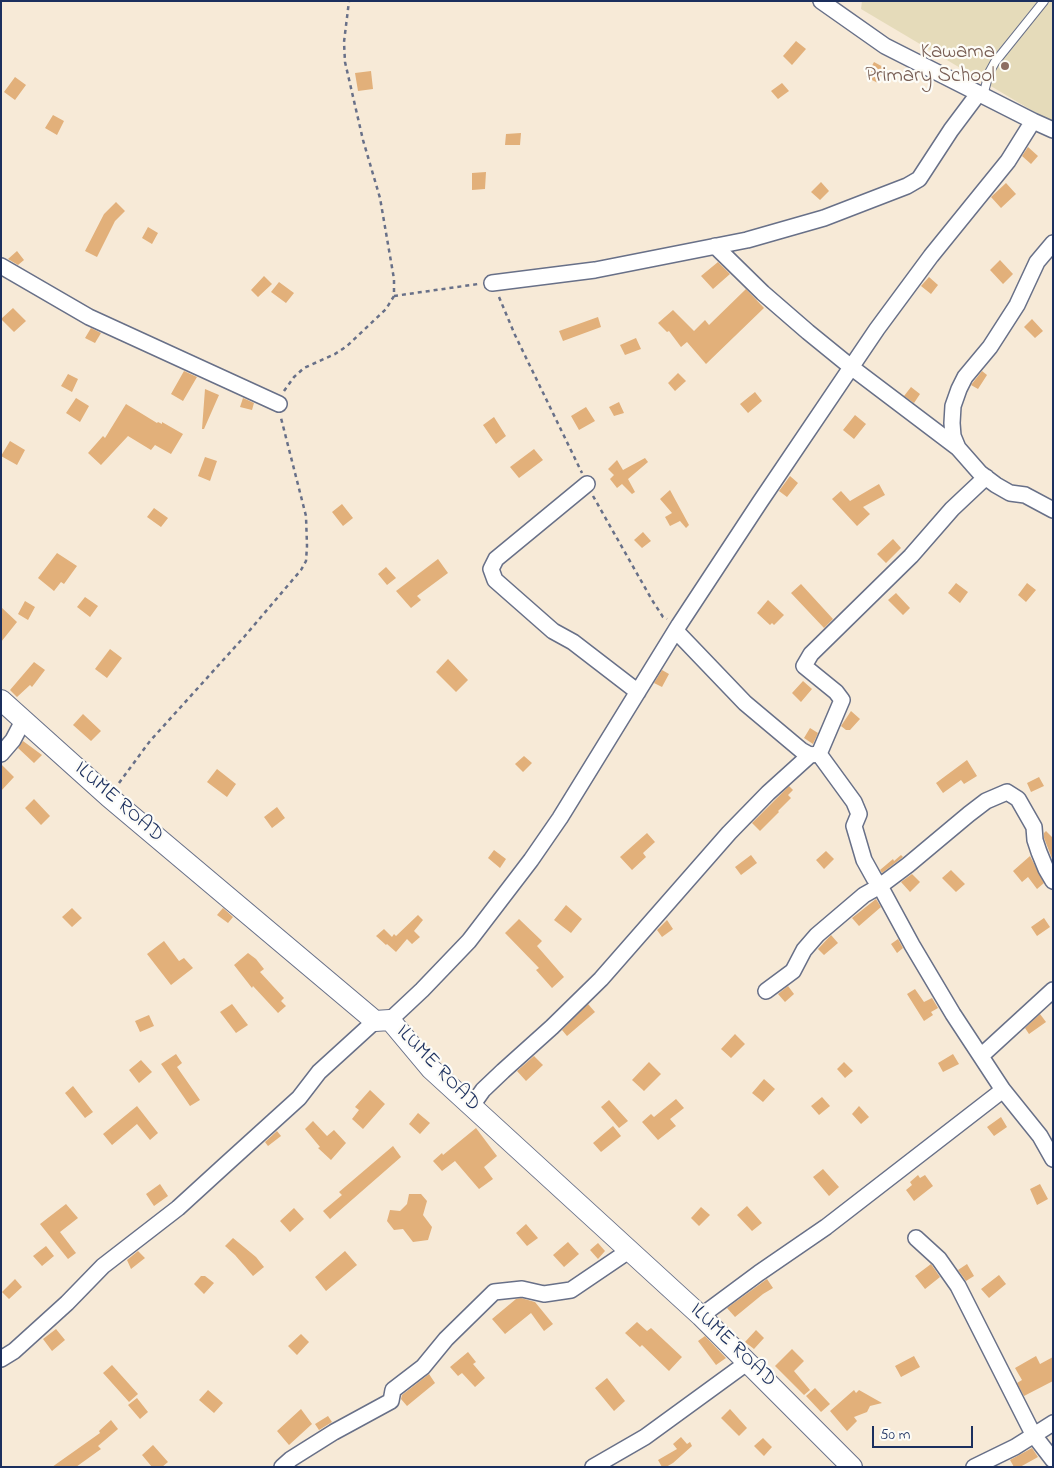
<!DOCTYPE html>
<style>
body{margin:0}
#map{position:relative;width:1054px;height:1468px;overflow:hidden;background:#f7ead7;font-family:"Indie Flower",sans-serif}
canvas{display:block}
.frame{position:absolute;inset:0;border:2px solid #1b2f5e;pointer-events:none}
.scale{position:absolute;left:872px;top:1426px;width:101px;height:22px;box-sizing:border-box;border:2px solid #1b2f5e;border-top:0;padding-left:6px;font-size:15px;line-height:18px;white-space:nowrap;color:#1b2f5e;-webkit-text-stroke:4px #fdfcf7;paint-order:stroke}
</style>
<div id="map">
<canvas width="1054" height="1468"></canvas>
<div class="frame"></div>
<div class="scale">50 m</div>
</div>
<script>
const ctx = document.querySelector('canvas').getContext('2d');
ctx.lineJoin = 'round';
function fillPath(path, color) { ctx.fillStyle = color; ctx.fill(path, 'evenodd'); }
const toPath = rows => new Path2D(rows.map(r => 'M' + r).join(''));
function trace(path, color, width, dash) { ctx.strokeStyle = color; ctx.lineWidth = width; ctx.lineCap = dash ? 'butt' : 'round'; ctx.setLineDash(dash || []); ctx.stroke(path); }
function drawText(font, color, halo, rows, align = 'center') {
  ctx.font = font + ' "Indie Flower",sans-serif'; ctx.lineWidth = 4.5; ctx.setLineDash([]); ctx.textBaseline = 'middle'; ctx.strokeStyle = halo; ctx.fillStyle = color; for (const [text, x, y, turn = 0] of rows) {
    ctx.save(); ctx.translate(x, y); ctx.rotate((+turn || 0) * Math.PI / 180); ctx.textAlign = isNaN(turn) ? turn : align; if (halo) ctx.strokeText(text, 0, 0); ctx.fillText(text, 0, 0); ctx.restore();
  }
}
fillPath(toPath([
 [862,1,1053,1,1053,123,861,9]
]), '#e5dbba');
fillPath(toPath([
 [796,41,806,49,792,65,783,56],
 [874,62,885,68,878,83,866,77],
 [371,71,373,89,358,91,355,73],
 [15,77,26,85,15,100,4,92],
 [782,83,789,91,778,99,771,91],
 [53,115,64,121,57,135,45,128],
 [521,133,520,145,505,145,506,134],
 [1028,147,1038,156,1031,164,1022,156],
 [486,172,485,189,472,190,472,173],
 [821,182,829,191,820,200,811,192],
 [1006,183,1016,194,1001,208,991,197],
 [116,202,125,211,115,221,97,257,85,251,104,214],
 [148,227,158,233,152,244,142,238],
 [17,251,24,260,18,265,8,259],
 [1000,260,1013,274,1003,284,990,270],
 [718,262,730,274,713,289,701,276],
 [264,276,272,284,258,297,251,290],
 [929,277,938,285,931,294,921,286],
 [279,282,294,293,286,303,271,292],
 [746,289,764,308,706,364,687,342,681,347,669,331,667,332,658,323,673,310,694,331,705,320,709,325],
 [13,308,26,321,14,332,1,319],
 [598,317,601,327,563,341,559,331],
 [1032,319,1043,331,1035,338,1024,327],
 [91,328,101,333,95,343,85,338],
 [636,338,641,349,625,355,620,345],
 [184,371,197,377,183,401,171,394],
 [982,371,987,375,978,389,971,385],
 [678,373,686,381,675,391,668,383],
 [68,374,78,379,72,392,61,386],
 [911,387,920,394,914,403,904,396],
 [205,389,219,395,204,429,202,429],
 [755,392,762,401,748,413,740,404],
 [76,398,89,406,80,422,66,413],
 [243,398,254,403,252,410,240,407],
 [619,402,624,413,614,416,609,407],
 [126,404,157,423,158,422,162,424,162,422,183,434,171,454,155,445,151,450,128,436,101,465,88,453,103,436,105,438],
 [586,407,595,421,579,430,571,416],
 [855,415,866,424,854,439,843,430],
 [494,417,506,436,496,444,483,425],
 [10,441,25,450,17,465,1,456],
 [534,449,543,460,519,478,510,467],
 [205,457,217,461,210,481,198,476],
 [645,458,648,462,628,479,635,492,632,494,622,484,617,488,610,479,614,475,608,469,617,460,623,470],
 [790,476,798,483,787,497,779,491],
 [879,484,885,495,863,507,870,514,857,526,832,499,841,491,850,501],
 [670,490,689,525,686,528,680,521,670,526,665,517,672,513,660,499],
 [342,504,353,518,343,526,332,512],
 [154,508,168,518,161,527,147,517],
 [643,532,651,541,642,548,634,540],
 [893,539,901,548,886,563,877,554],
 [57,553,77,566,64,584,61,582,54,591,38,578],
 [438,559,448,573,417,596,421,600,411,608,396,591],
 [386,567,396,578,387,585,378,574],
 [956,583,968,592,960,603,948,593],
 [1027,583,1036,590,1026,602,1018,595],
 [801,584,833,619,824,628,791,593],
 [896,593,910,608,903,615,888,600],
 [85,597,98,606,90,617,77,607],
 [768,600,784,615,774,625,772,623,770,625,757,613],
 [25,601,35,607,28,620,18,614],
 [1,607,17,622,1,642],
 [110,649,122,658,107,678,95,669],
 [448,659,468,680,456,692,436,672],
 [34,662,45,670,32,687,30,685,17,697,10,690],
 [662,670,669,674,662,687,654,683],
 [803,681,812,689,801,702,792,693],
 [851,711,860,719,850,730,846,730,841,726],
 [83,714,101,731,91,741,73,725],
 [810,728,818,733,813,744,804,738],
 [23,741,42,755,34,763,18,748],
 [524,756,532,763,523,772,515,764],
 [967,760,977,776,964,784,961,780,943,793,936,783],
 [1,764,14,777,1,791],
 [217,769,236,784,227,797,207,782],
 [1039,777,1044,786,1031,792,1027,783],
 [789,786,793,790,788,795,791,798,778,811,779,812,760,831,752,823],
 [34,799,50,816,41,825,25,808],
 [277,807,285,818,272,828,264,817],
 [1046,831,1053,838,1053,861,1044,838,1044,833],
 [647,833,655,842,643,853,646,857,632,870,620,857],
 [494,850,506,859,500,868,488,858],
 [826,851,834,859,824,869,816,860],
 [751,855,757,863,741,875,735,867],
 [901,855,903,857,882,873,880,870,893,859,894,861],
 [1030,856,1044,883,1037,889,1028,877,1022,882,1013,871],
 [951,870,965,884,956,892,942,878],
 [912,874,920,882,910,892,901,882],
 [876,899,881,907,859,926,852,918],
 [566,905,582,919,571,933,554,920],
 [72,908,82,918,72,927,62,917],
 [223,908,233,917,228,923,217,915],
 [418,915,423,920,414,931,420,937,412,944,407,939,396,952,387,944,386,945,376,936,384,929,392,937,394,934,396,936],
 [1044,918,1050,927,1037,936,1031,927],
 [519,919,542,941,537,946,564,977,552,988,536,970,539,968,505,933],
 [667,920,673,929,662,937,657,930],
 [831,935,838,943,824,955,818,949],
 [898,939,903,948,897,953,891,944],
 [164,941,179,961,184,958,193,968,171,985,147,954],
 [248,953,256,959,264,969,260,972,284,998,281,1001,286,1006,278,1013,253,986,252,988,234,965],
 [788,986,794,994,785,1002,778,994],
 [915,989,924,1002,932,998,938,1008,931,1012,933,1015,924,1021,907,994],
 [232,1004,248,1025,236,1033,220,1012],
 [588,1004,595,1012,567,1036,562,1030],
 [1040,1014,1046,1022,1029,1034,1025,1028],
 [149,1015,154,1026,140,1032,135,1021],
 [735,1034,745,1044,731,1058,721,1049],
 [176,1054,182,1063,177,1067,200,1100,190,1106,161,1064],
 [953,1054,959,1064,943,1072,938,1063],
 [534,1056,543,1065,526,1081,517,1071],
 [141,1060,152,1072,139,1083,129,1070],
 [649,1062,661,1074,644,1091,632,1080],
 [844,1062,853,1071,845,1078,837,1069],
 [764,1079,775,1089,763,1102,752,1093],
 [73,1086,93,1112,85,1118,65,1093],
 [370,1090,385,1104,363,1129,352,1119,359,1110,355,1107],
 [822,1097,830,1106,819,1115,811,1106],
 [676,1099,684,1108,670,1119,676,1126,658,1140,642,1122,651,1114,654,1117],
 [609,1100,628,1121,619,1128,601,1107],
 [137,1106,158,1133,150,1140,137,1124,112,1145,103,1134],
 [859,1106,869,1117,861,1124,852,1114],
 [418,1113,430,1123,420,1134,409,1124],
 [1001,1117,1007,1127,994,1136,987,1127],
 [313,1121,327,1136,334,1130,346,1143,331,1160,318,1148,320,1147,305,1129],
 [613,1126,621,1136,601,1152,593,1143],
 [476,1128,497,1156,484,1167,493,1179,479,1189,455,1161,442,1171,433,1161,442,1153,443,1155],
 [277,1131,281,1136,268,1146,265,1142],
 [393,1146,401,1157,330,1219,323,1211,342,1195,339,1192],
 [823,1169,839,1187,829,1196,813,1177],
 [918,1175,920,1178,925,1175,933,1186,914,1201,906,1190,912,1185,910,1182],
 [160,1184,168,1196,154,1206,146,1194],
 [1040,1184,1048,1199,1037,1205,1030,1189],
 [409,1194,421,1194,427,1201,423,1215,432,1227,428,1240,413,1242,403,1229,394,1230,387,1221,390,1210,400,1211,407,1204],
 [66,1204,78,1218,60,1232,76,1253,68,1259,40,1224],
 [747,1206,762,1223,752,1231,737,1215],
 [701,1207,710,1215,699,1226,691,1218],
 [294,1208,304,1219,290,1232,280,1221],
 [526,1224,538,1238,527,1246,516,1233],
 [233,1238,256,1257,264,1267,253,1276,235,1255,225,1246],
 [568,1242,579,1254,564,1267,553,1255],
 [598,1243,605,1251,598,1259,590,1250],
 [46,1246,54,1256,42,1266,33,1256],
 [138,1251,145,1258,131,1269,127,1260],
 [345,1251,357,1265,326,1291,315,1277],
 [931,1264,940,1277,925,1289,915,1276],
 [967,1264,974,1276,966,1281,958,1270],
 [999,1275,1006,1284,989,1298,981,1289],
 [201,1276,205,1276,214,1283,204,1294,194,1284],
 [15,1279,22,1287,9,1299,2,1292],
 [767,1279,773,1288,763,1294,735,1317,727,1308],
 [521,1298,535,1302,553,1324,544,1331,531,1313,505,1334,492,1319,516,1299],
 [637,1322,647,1331,651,1328,682,1357,669,1371,642,1345,640,1347,625,1333],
 [56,1329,65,1340,52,1351,43,1339],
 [756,1330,764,1338,754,1349,745,1342],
 [301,1334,309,1342,297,1355,288,1346],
 [705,1336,726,1358,716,1365,698,1341],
 [792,1349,804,1361,794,1371,810,1390,804,1395,775,1366],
 [468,1352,476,1362,473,1364,485,1378,475,1387,462,1373,458,1376,450,1367],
 [914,1356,920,1367,901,1377,895,1366],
 [1036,1356,1040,1364,1053,1357,1053,1381,1024,1396,1017,1383,1022,1380,1015,1368],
 [112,1365,138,1394,129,1402,103,1373],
 [429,1374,435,1383,407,1406,401,1399,402,1395],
 [607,1378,625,1401,614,1411,595,1388],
 [815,1388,830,1404,821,1412,806,1396],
 [208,1390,223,1403,214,1413,199,1400],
 [854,1390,856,1393,859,1390,882,1403,870,1406,867,1412,854,1417,857,1421,847,1431,830,1411],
 [137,1398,148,1412,140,1419,128,1405],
 [301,1409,312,1424,289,1445,277,1431],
 [730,1409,747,1428,739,1436,721,1418],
 [328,1416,332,1422,319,1430,315,1424],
 [111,1420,118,1429,98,1446,101,1449,76,1467,52,1467,100,1433,99,1431],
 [681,1437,687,1444,690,1442,692,1446,673,1463,666,1467,662,1467,658,1460,677,1449,673,1444],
 [763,1438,772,1447,764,1456,754,1446],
 [153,1445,168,1462,162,1467,152,1467,142,1455],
 [1032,1448,1038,1457,1020,1467,1014,1467,1010,1460]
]), '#e2b07a');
const service = toPath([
 [983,96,989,73,995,62,1044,1]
]);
const minor = toPath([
 [821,1,885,46,1033,121],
 [715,246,763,293,808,332,851,367,958,448,953,436,952,423,953,406,959,389,965,377,990,347,1017,305,1037,262,1053,243],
 [1,266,89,317,279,404],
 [492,283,595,270,747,240,824,218,907,186,919,179,951,130,978,94],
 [958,448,980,473,996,485,1010,493,1025,495,1053,510],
 [587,484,496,559,491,569,495,580,553,631,573,642,638,692],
 [676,631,745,703,801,750,810,755,819,754,854,802,859,814,854,826,864,860,874,878,880,886,912,945,953,1014,1003,1090,1040,1136,1053,1159],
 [1,754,13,740,24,719],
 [819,754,842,700,836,692,804,666,811,654,911,556,952,509,986,477],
 [766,991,793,971,804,950,817,935,864,895,880,886,908,865,969,814,986,801,1007,792,1018,799,1034,827,1035,840,1039,852,1046,869,1053,881],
 [390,1020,422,990,469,941,531,860,560,818,679,625,760,502,877,329,931,256,1008,161,1033,121,1053,130],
 [981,1056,1053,990],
 [471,1107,483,1090,503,1071,552,1027,601,979,729,833,768,793,810,755],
 [916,1238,939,1259,958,1286,1033,1434,1053,1460],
 [701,1316,759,1273,826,1227,1003,1090],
 [1,1359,14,1351,67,1303,103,1266,178,1208,224,1166,299,1098,319,1072,375,1021],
 [282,1467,291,1459,334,1432,391,1401,393,1390,423,1367,446,1339,494,1292,522,1289,544,1294,571,1290,630,1250],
 [593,1467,645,1437,748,1362],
 [974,1467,1015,1447,1053,1423]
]);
const tertiary = toPath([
 [1,700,109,797,375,1021,390,1020,431,1069,701,1316,852,1467]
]);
trace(service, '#687088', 10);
trace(minor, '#687088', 18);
trace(tertiary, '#687088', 22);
trace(toPath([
 [394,296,478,284],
 [499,297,515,335,582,473],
 [284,391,294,377,304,368,335,354,347,346,386,309,394,296,394,279,380,198,363,140,345,62,344,42,349,1],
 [593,496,652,600,663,617,667,619],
 [119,783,150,741,244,637,301,570,306,561,307,546,306,516,281,418]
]), '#687088', 2.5, [4, 4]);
trace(service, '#fff', 8);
trace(minor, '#fff', 15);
trace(tertiary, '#fff', 20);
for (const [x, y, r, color] of [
 [1005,66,5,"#8d6e63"]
]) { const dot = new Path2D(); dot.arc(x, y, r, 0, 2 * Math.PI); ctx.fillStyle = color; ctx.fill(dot); trace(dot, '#fdfcf7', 2); }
drawText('21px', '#785e54', '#fdfcf7', [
 ["Kawama",995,54],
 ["Primary School",995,78]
], 'right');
drawText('21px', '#1b2f5e', '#fdfcf7', [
 ["ILUME ROAD",118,803,41],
 ["ILUME ROAD",437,1069,46],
 ["ILUME ROAD",732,1346,44]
]);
</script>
